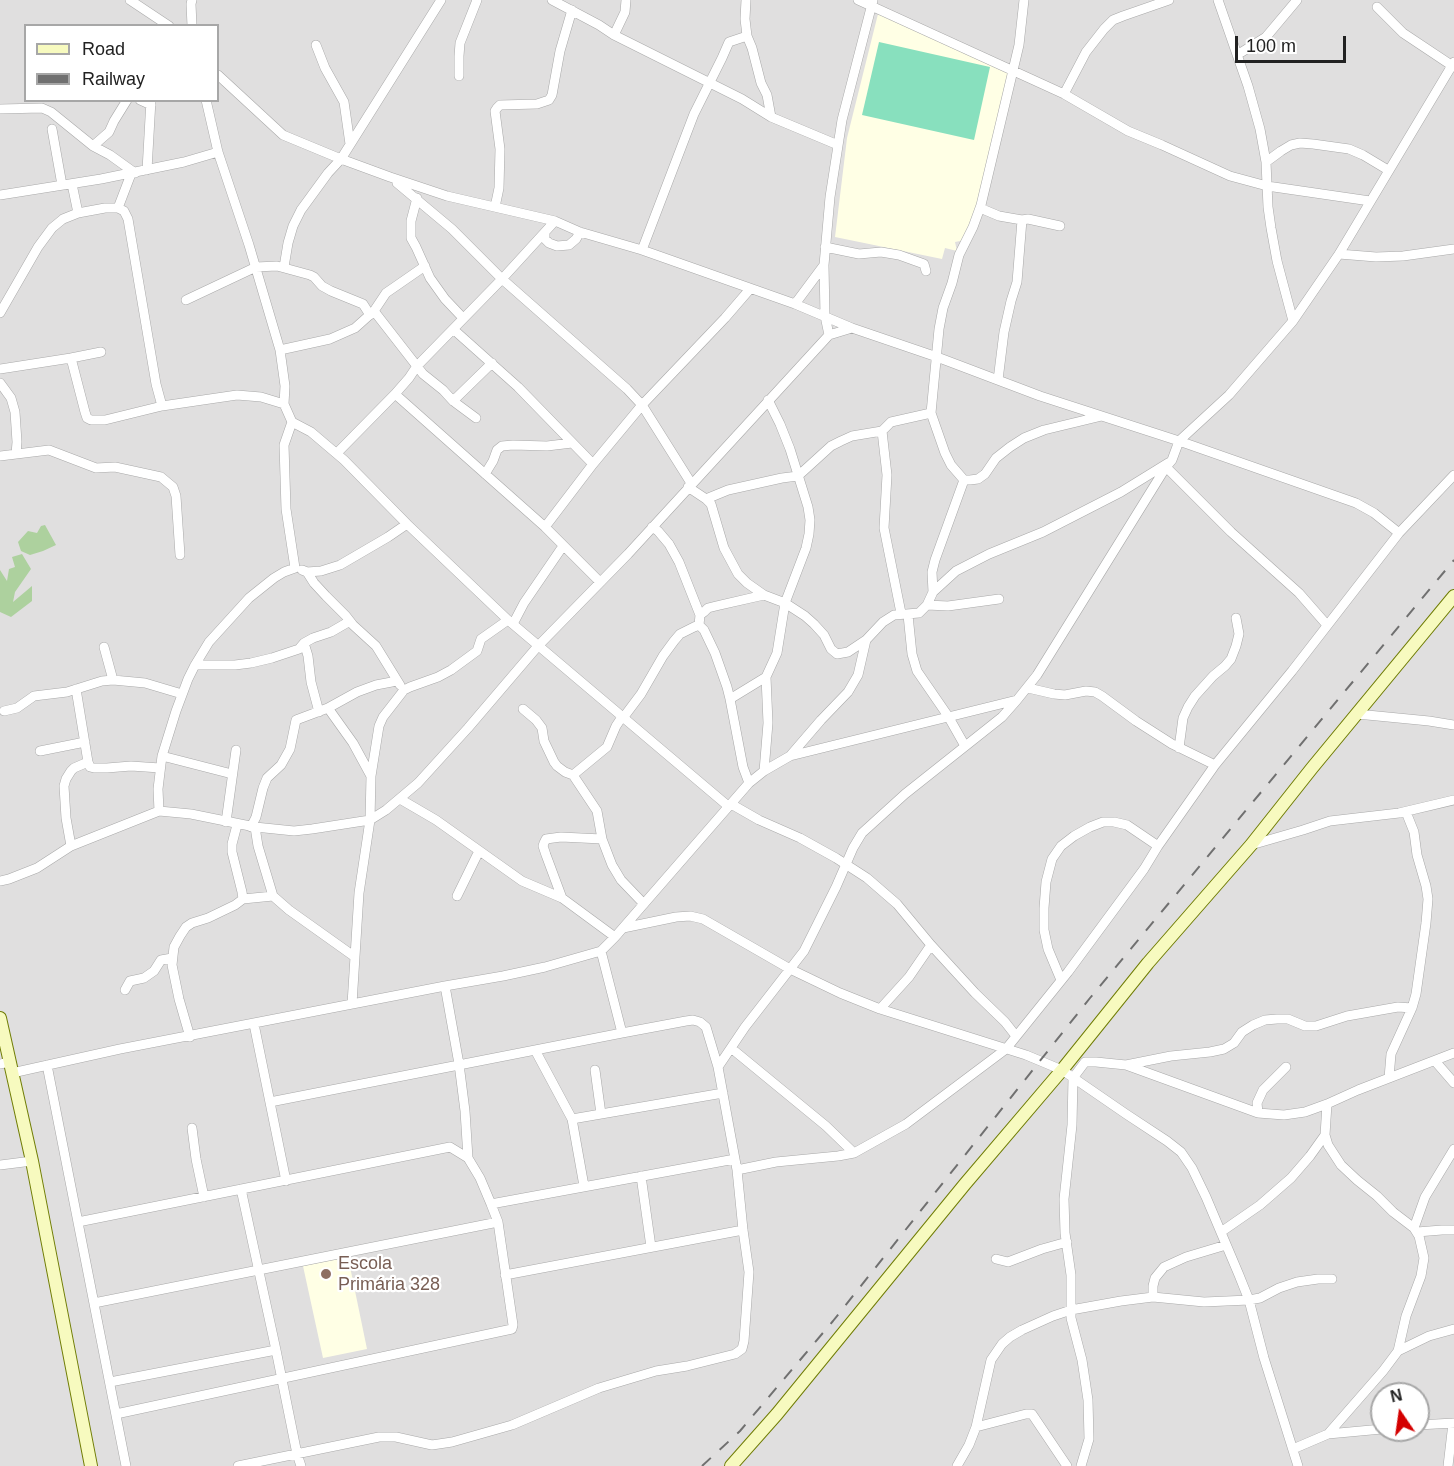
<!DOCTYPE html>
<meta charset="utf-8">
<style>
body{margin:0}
#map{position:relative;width:1454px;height:1466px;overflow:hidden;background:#f2efe9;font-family:Arial,sans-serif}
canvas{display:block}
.legend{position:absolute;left:24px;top:24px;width:195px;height:78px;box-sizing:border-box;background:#fff;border:2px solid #a7a7a7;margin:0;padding:8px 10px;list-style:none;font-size:18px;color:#222}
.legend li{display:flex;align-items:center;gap:12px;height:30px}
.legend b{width:30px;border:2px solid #a7a7a7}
.north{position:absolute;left:1370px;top:1382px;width:60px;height:60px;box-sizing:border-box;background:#fff;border:2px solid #a7a7a7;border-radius:50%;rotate:347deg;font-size:16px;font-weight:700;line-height:24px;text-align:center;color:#222}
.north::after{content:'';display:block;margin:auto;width:21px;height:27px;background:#d40000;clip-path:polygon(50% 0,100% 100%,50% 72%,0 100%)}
.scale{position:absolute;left:1235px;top:36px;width:111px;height:27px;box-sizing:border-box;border:3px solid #222;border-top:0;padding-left:8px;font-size:18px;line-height:21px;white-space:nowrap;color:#222;-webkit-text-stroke:4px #fff;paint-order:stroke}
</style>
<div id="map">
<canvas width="1454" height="1466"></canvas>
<ul class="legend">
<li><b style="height:8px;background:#f7fabf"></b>Road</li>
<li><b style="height:8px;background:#707070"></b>Railway</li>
</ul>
<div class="north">N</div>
<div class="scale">100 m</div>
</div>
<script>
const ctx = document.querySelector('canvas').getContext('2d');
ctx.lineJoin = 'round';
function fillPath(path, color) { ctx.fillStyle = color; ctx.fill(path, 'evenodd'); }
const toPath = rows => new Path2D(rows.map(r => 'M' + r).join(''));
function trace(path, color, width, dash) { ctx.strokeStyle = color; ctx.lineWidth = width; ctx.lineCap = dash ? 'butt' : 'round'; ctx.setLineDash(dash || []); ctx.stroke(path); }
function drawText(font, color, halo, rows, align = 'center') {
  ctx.font = font + ' Arial,sans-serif'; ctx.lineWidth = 4.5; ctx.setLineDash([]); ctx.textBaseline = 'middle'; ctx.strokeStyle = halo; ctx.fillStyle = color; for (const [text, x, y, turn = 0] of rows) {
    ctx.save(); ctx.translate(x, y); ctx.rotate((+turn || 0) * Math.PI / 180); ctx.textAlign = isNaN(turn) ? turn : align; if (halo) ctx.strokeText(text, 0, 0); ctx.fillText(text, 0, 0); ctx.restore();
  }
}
fillPath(toPath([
 [0,0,1454,0,1454,1466,0,1466],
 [26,26,218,26,218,100,26,100],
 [1382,1394,1418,1394,1418,1430,1382,1430]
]), '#e0dfdf');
fillPath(toPath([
 [879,10,1014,71,980,208,965,240,955,242,957,251,945,248,942,259,835,237,847,138],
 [348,1257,367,1349,323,1358,303,1266]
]), '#ffffe5');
fillPath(toPath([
 [45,525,56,545,43,551,30,555,21,551,18,542,28,531,37,533,41,526],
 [22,554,31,569,15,592,13,602,32,586,32,601,11,617,0,612,0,570,7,581,9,569,15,567,12,557]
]), '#add19e');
fillPath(toPath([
 [879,42,990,67,974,140,862,115]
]), '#88e0be');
const street = toPath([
 [130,0,169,26],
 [552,0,599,25,614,35,742,99,771,117,838,145],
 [746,0,745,19,747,36,752,48,761,83,767,95,771,117],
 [858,0,1064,94,1128,131,1162,145,1230,176,1267,186,1370,201],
 [1024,0,1019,45,981,205,973,227,959,255,952,283,943,308,939,329,931,413,945,453,951,465,964,480,970,480,978,479,985,474,996,458,1010,447,1024,438,1044,430,1102,416],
 [1218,0,1248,86,1260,129,1266,162,1268,207,1271,228,1277,261,1293,321],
 [1377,7,1403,33,1454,67],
 [192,26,191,4,192,0],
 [614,35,625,12,626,0],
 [316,45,325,68,344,102,350,144],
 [1237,55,1266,37,1297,0],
 [218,75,283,135,341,159,390,177,447,196,555,221,580,232,642,250,795,304,852,328,937,357,1040,396,1179,441,1356,503,1374,513,1399,533],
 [459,76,459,56,460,43,477,0],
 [1064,94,1086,52,1104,29,1113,20,1123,16,1169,0],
 [140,100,151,105],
 [0,109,42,108,51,112,93,146,110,155,135,173],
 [52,129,62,185],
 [93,146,109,132,114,121,127,100],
 [1266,162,1281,151,1291,145,1300,143,1313,144,1349,149,1363,155,1388,170],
 [147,170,151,100],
 [397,183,452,229,502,279,627,389,642,405,691,483],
 [72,184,78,213],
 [0,195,101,179,184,162,218,152],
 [417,198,411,221,411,238,416,247,430,278,445,299,463,318],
 [495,207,499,188,500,149,495,111,497,108,500,105,537,104,549,100,552,95,560,51,572,10],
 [118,208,124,211,128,219,156,384,162,406],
 [980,208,999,216,1022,220],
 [545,232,545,239,549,243,557,246,569,245,576,239,580,232],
 [825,247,859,254,881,252,899,255,924,264,926,271],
 [642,250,694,114,722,58,729,42,747,36],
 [1339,254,1376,257,1403,256,1454,249],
 [284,267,288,243,293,226,301,210,328,173,341,159,441,0],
 [186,300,256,267,277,266,310,275,314,277,322,286,331,291,363,304,370,315],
 [795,304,824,265],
 [374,311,423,374,443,390,453,401,476,418],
 [0,313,38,247,52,228,63,219,78,213,105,208,118,208,131,174],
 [453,329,518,387,593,464],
 [829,335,825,316,824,265,830,197,842,120,873,0],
 [280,350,330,339,355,328,374,311,386,293,425,266],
 [71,358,101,352],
 [0,369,71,358,85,412,87,418,91,420,105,420,162,406,237,395,261,397,284,404],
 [998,380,1004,332,1011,301,1017,282,1022,220,1028,219,1060,226],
 [0,383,11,398,15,412,17,442,16,454],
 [395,394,545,527,600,582],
 [453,401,492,363],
 [292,422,311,432,344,460,407,524,508,620,728,806],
 [882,431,887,475,884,528,901,613],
 [337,453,395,394,409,378,417,366,502,279,555,221],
 [0,456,49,450,96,468,115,467,161,477,173,487,176,496,180,555],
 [1166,467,1231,532,1299,593,1327,625],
 [485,474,493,461,497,450,502,446,513,445,547,446,572,443],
 [688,487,706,499,711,504,724,548,738,574,747,583,764,595,785,603,805,616,814,624,824,635,831,649,837,654,848,652,866,640],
 [706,499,728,490,782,478,798,476,831,446,841,441,852,436,882,431,891,422,931,413],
 [545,527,593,464,642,405,725,318,750,289],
 [652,527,658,531,669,544,679,562,700,615],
 [302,570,307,572,321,571,340,565,388,537,407,524],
 [307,572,314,583,326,596,346,616,353,625,376,646,400,685],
 [933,592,932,572,935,560,964,480],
 [927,605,948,606,999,599],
 [908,615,912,654,917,671,948,716,965,746],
 [513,624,524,603,563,546],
 [699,625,704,630,715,653,727,687,730,699,743,767,749,783],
 [304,643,308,656,311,682,319,712],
 [104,647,113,680],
 [195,665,235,665,251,663,272,658,299,649,304,643,313,638,331,632,350,621],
 [1028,688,1054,694,1065,695,1086,691,1095,692,1102,696,1136,721,1172,744,1215,765],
 [76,689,88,762,90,767,94,768,107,768,131,766,160,768],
 [730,699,766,677],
 [328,708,353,743,371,776],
 [523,709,536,720,542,728,544,741,554,762,557,766,565,772,573,775,597,811,602,839,612,865,621,880,644,904],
 [4,711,17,708,34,696,67,692,102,681,113,680,145,683,182,694],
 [1357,714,1429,721,1454,725],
 [623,718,641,694,663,656,674,641,680,634,694,627,699,625,700,615,704,612,708,608,716,606,764,595],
 [1179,748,1183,718,1188,707,1195,696,1213,676,1225,666,1231,659,1236,646,1239,634,1236,618],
 [40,751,85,742],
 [162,756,232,774],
 [790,756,821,720,848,692,858,675,866,640,883,622,894,615,919,613,927,605,933,592,956,571,989,554,1043,532,1121,492,1168,463],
 [764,771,768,723,766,677,777,653,785,603,806,548,809,534,810,520,808,507,790,449,780,424,768,400],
 [573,775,607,747,616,726,622,717],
 [400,799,436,820,522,881,562,898,615,937],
 [731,804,759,820,800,838,836,858,867,878,897,904,931,945,975,993,1005,1022,1016,1036],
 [159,811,158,789,162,756,176,711,188,679,195,665,209,642,249,598,274,578,284,572,295,568,286,509,284,445,292,422,284,404,285,386,280,350,249,245,218,152,206,100],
 [226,822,236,750],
 [237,825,232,844,232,852,242,892,243,899],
 [251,827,256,817,263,788,267,778,281,765,290,749,296,720,328,708,357,692,376,685,397,681],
 [255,827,258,846,273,896,289,910,355,957],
 [1251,845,1303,830,1330,821,1399,813,1454,800],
 [71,846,66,818,64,786,66,779,71,771,74,768,88,762],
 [0,881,9,879,37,868,71,846,159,811,191,814,255,827,294,831,312,829,370,820,386,810,418,783,468,728,538,646,628,554,829,335,852,328],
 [457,896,479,851],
 [562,898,546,855,543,846,544,843,546,839,561,837,602,839],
 [623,928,676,917,690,916,703,919,790,969,840,993,880,1009,1026,1055,1062,1070,1126,1114,1167,1141,1181,1152,1192,1168,1206,1197,1239,1275,1249,1300,1264,1358,1298,1466],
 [601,951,622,1033],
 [1061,980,1048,949,1044,930,1044,908,1046,882,1052,859,1061,846,1074,836,1090,827,1103,822,1114,822,1127,825,1158,846],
 [125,990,130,981,144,978,154,971,161,960,172,958],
 [352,1004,359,893,370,820,371,776,379,726,383,717,404,690,410,687,438,677,451,670,477,651,481,639,508,620],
 [880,1009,909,977,931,945],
 [254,1024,286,1181],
 [190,1037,179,999,172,965,174,947,180,936,186,927,192,923,208,918,235,905,243,899,273,896],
 [731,1048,826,1126,854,1153],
 [535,1050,572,1119,584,1186],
 [1435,1061,1454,1083],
 [0,1064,9,1062],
 [47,1065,126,1466],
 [1126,1065,1171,1056,1210,1052,1224,1049,1234,1043,1242,1032,1253,1025,1265,1020,1277,1019,1288,1019,1305,1026,1316,1026,1347,1016,1398,1007,1412,1008],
 [718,1067,745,1027,804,951,836,887,853,848,862,833,905,794,1002,717,1017,700],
 [595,1070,601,1114],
 [12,1073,120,1049,445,986,503,976,545,967,601,951,615,937,749,783,764,771,790,756,1017,700,1037,675,1166,467,1172,460,1179,441,1229,395,1293,321,1339,254,1454,62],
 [1389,1078,1391,1054,1412,1008,1416,994,1426,923,1428,899,1426,886,1417,855,1414,832,1406,812],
 [1258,1113,1257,1103,1263,1090,1286,1067],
 [572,1119,723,1093],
 [192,1128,196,1159,204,1197],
 [1325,1135,1328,1145,1341,1165,1357,1180,1377,1196,1393,1212,1414,1228,1419,1236,1424,1258,1421,1276,1406,1316,1398,1351],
 [0,1165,32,1161],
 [737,1170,776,1162,838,1156,854,1153,906,1124,1006,1049,1068,972,1144,869,1158,846,1215,765,1292,671,1399,533,1454,475],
 [641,1176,651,1247],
 [241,1189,276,1350,297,1454,301,1466],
 [491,1204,735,1159],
 [78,1222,450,1147,468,1158],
 [1414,1228,1425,1197,1454,1149],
 [1221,1232,1260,1205,1291,1178,1310,1156,1325,1135,1327,1104],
 [1417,1232,1442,1230,1454,1230],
 [996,1259,1008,1262,1042,1249,1067,1242],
 [505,1275,743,1230],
 [1153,1297,1153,1286,1155,1278,1164,1267,1186,1257,1226,1245],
 [94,1303,498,1222],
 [110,1382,276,1350],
 [116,1414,512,1329,513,1325,498,1222,491,1204,480,1178,468,1158,465,1111,459,1064,445,986],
 [1418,1425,1454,1423],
 [976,1427,1026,1414,1032,1414,1067,1466],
 [1328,1434,1383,1371,1398,1351,1429,1336,1454,1329],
 [1293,1449,1328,1434,1382,1429],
 [238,1466,379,1437,396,1437,432,1445,452,1442,512,1425,599,1388,656,1371,687,1366,735,1354,742,1349,744,1341,749,1272,743,1230,737,1170,718,1067,706,1027,700,1022,693,1020,686,1021,622,1033,270,1102],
 [957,1466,969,1445,976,1427,991,1360,1002,1344,1010,1337,1022,1330,1053,1316,1071,1310,1121,1301,1153,1297,1204,1302,1249,1300,1260,1298,1279,1288,1297,1282,1318,1279,1332,1279],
 [1081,1466,1089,1439,1088,1400,1082,1360,1071,1318,1071,1275,1065,1233,1064,1199,1072,1125,1073,1078,1085,1062,1096,1062,1126,1065,1258,1113,1284,1115,1305,1112,1327,1104,1358,1090,1454,1053],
 [1448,1466,1453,1423]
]);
const secondary = toPath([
 [0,1018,32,1161,91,1466],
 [731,1466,777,1414,965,1184,1062,1070,1148,963,1251,845,1312,768,1454,596]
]);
trace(street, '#a9a9a9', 10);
trace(secondary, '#707d05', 14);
trace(street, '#fff', 9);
trace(secondary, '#f7fabf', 12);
trace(toPath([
 [702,1466,740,1431,833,1321,1090,998,1454,560]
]), '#707070', 2, [12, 12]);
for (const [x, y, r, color] of [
 [326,1274,6,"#8d6e63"]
]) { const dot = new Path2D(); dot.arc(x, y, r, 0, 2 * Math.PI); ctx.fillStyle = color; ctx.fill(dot); trace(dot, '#fff', 2); }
drawText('18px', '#785e54', '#fff', [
 ["Escola",338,1264],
 ["Primária 328",338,1285]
], 'left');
</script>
